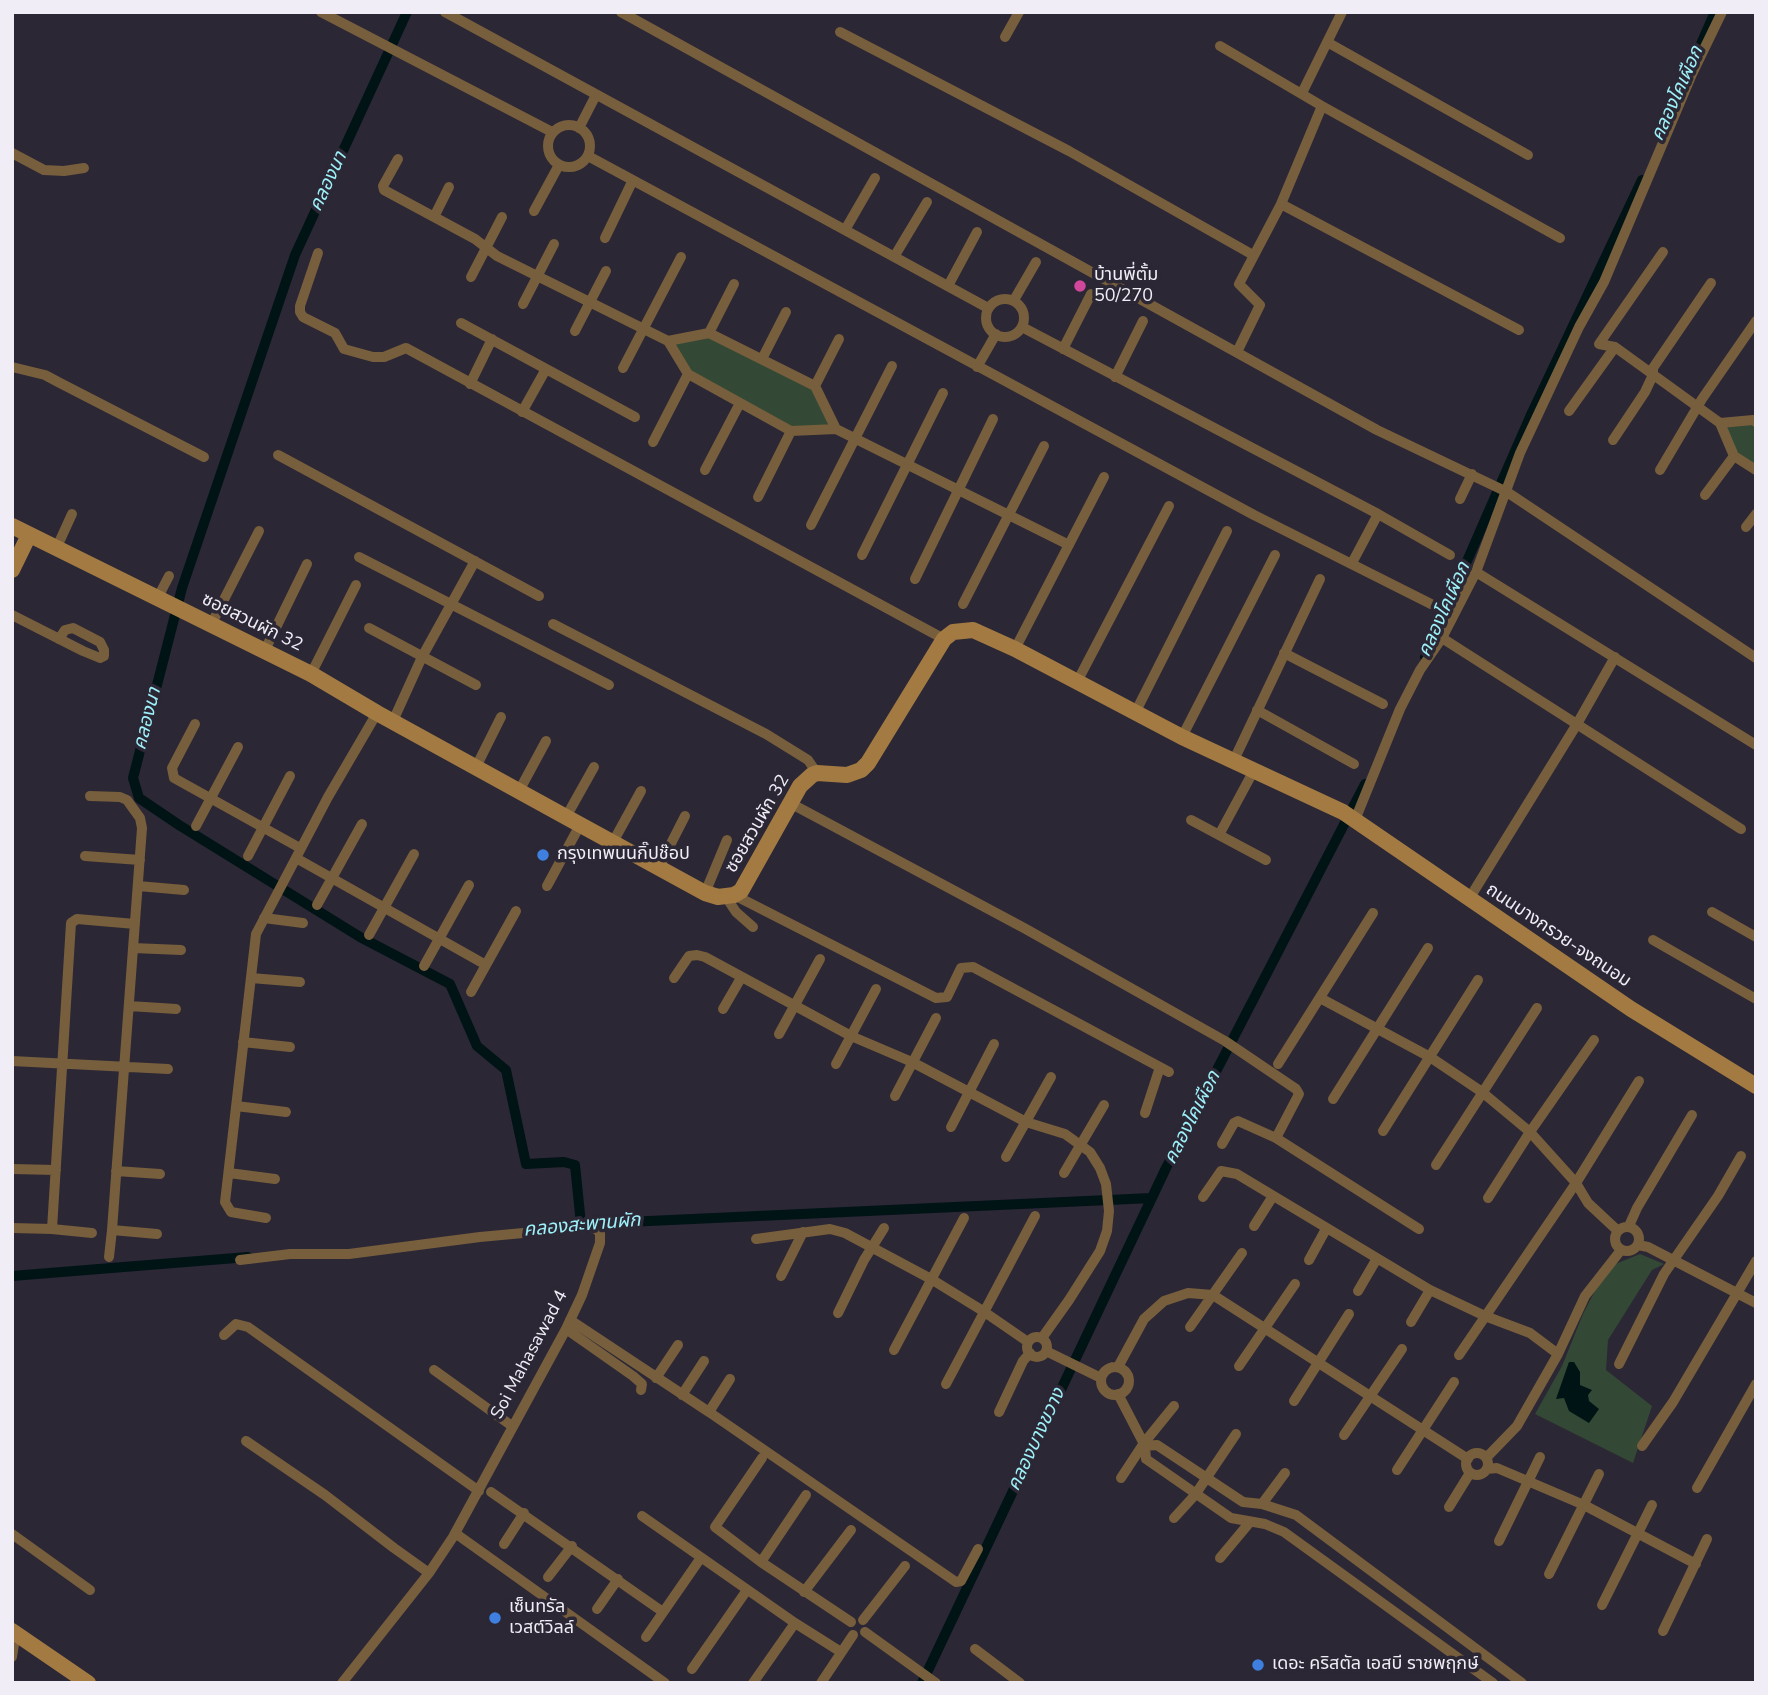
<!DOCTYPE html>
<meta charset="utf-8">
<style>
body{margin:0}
#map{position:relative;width:1768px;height:1695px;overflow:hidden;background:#2b2735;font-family:"Nunito Sans",sans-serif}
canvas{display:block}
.frame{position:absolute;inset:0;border:14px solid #f0edf6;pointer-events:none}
</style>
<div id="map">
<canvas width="1768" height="1695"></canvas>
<div class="frame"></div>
</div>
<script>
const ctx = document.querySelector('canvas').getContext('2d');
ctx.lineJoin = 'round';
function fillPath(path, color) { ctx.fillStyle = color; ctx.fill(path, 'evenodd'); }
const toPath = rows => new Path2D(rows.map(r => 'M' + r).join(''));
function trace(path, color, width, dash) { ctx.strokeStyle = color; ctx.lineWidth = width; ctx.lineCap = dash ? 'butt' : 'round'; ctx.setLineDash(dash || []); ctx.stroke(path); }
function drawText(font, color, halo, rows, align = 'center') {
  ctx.font = font + ' "Nunito Sans","Noto Sans Thai",sans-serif'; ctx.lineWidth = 7; ctx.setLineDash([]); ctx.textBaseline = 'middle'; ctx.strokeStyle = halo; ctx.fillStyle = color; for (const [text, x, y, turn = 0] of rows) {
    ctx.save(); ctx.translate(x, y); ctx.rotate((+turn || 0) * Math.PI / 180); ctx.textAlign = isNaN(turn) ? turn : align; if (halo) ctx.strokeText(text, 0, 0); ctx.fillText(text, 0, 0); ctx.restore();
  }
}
fillPath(toPath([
 [709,333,815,386,836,429,791,431,688,374,668,341],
 [1756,422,1756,470,1734,456,1720,423],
 [1640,1254,1664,1264,1652,1270,1608,1340,1606,1370,1652,1406,1633,1463,1535,1414,1562,1366,1583,1314,1601,1279,1613,1265]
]), '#334935');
fillPath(toPath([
 [1569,1362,1574,1362,1580,1372,1580,1385,1592,1390,1588,1395,1589,1401,1599,1409,1589,1423,1569,1411,1564,1398,1556,1399]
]), '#001315');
trace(toPath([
 [407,12,295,255,182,588,133,778,139,798,179,825,360,937,450,984,477,1046,506,1070,526,1164,564,1162,575,1165,581,1224],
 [1697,53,1715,12],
 [1425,657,1530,417,1642,180],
 [583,1224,1152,1198],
 [12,1276,248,1257],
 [922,1683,1166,1168,1365,784]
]), '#001315', 10);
trace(toPath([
 [321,12,552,132],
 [445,12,988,308],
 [621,12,1377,430,1507,492,1756,658],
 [840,32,1069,151,1253,255],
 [1005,37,1019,12],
 [1327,42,1528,155],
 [1220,46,1322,106,1560,238],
 [1302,93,1342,12],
 '548 146a21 21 0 1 1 42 0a21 21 0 1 1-42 0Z',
 [579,128,596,95],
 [12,153,44,170,64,171,84,168],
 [588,156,1254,515,1431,604],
 [398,159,383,186,384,190,475,239,497,256,668,341,688,374,791,431,836,429,1069,545],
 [1281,204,1519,330],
 [534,211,559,165],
 [434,217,449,187],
 [845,230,875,178],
 [605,238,632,182],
 [1663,252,1599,344,1615,347,1720,423,1734,456,1756,470],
 [318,253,300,306,300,312,303,317,335,333,344,349,373,357,384,357,406,348,944,639],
 [894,257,927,202],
 [471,277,502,217],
 [948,286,977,232],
 '986 318a19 19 0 1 1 38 0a19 19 0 1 1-38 0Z',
 [1014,300,1036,262],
 [523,304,554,244],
 [461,323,635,417],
 [1022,327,1378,514,1450,555],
 [575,331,606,271],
 [709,333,734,284],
 [668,341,709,333,815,386,836,429],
 [1063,349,1091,294],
 [1237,352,1260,305,1239,284,1281,204,1322,106],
 [762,359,786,312],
 [12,367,45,375,60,383,204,457],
 [977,367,996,334],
 [623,368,681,257],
 [1115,377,1143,321],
 [470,384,492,339],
 [815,386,839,339],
 [1569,411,1615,347],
 [522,412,546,369],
 [1720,423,1753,420,1756,422],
 [1613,440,1645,392,1653,375,1653,368,1711,283],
 [653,442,688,374],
 [278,455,539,596],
 [705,470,740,403],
 [1660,470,1702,399,1756,321],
 [1705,495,1734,456],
 [758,497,791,431],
 [1460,499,1472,474],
 [811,525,892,366],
 [1746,527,1756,514],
 [56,549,72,514],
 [862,555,943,393],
 [359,557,609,685],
 [1352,563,1378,514],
 [1476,572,1756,745],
 [915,579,993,419],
 [157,599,169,576],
 [963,604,1044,446],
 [12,615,83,651,100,658,104,656,104,650,100,642,73,628,65,630,59,639],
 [212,623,259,531],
 [553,624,766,734,808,760,817,773],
 [369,628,476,685],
 [1442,638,1741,829],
 [1015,649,1104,477],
 [265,650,307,564],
 [1284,653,1383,704],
 [311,674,356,585],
 [1077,682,1169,506],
 [1257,710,1354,764],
 [1136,711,1227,531],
 [393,721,422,657,475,561],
 [195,724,172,768,174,778,300,848],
 [1182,737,1275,555],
 [1233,762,1320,579],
 [476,767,501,717],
 [519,791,546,741],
 [90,796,120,797,127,800,140,818,142,828,112,1230,157,1234],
 [790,803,1024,928,1225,1041,1296,1089,1299,1094,1276,1138,1419,1229],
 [566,817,594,767],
 [1191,820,1266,860],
 [1355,820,1400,709,1420,670,1442,638,1476,572,1520,453,1579,327,1604,282,1692,74,1722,12],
 [196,826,238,747],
 [1219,835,1253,772],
 [613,842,641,791],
 [85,856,140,860],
 [248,856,290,776],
 [296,858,486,965],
 [659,867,685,816],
 [138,886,184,890],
 [547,886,580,825],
 [705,893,727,840],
 [734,895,936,998,947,997,961,968,973,967,1169,1072],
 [726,897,736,912,753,927],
 [1469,899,1577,724,1615,657],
 [317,905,362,824],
 [1712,912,1756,937],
 [264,918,303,923],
 [369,935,414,854],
 [1653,940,1756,999],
 [133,948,181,950],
 [424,966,469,885],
 [251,978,300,982],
 [674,978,689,956,697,955,705,957,851,1036,912,1062,1026,1122,1065,1134,1090,1152,1100,1168,1106,1184,1109,1211,1107,1231,1100,1251,1069,1300,1042,1338],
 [471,992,516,911],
 [1320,998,1430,1057,1482,1092,1530,1132,1576,1183,1588,1203,1618,1231],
 [129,1006,176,1009],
 [723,1009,741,978],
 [779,1034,820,959],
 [243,1042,290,1047],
 [12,1061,168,1069],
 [836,1064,876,989],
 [1278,1064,1373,913],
 [895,1096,936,1018],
 [1333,1099,1428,948],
 [236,1106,286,1112],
 [1145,1113,1160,1067],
 [951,1127,994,1044],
 [1383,1131,1478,980],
 [1222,1144,1234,1123,1238,1121,1276,1138],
 [1006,1157,1051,1077],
 [1436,1165,1537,1008],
 [12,1169,56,1170],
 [116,1171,160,1174],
 [229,1173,275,1179],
 [1064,1173,1104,1105],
 [1203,1197,1221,1171,1237,1174,1430,1290,1485,1316,1530,1333,1558,1354],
 [1488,1198,1530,1132,1594,1040],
 [266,1218,231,1212,225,1202,256,934,328,797,377,713],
 [1254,1226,1273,1196],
 [1629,1226,1637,1208,1692,1115],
 '1615 1239a12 12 0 1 1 24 0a12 12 0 1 1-24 0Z',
 [12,1228,52,1229,71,923,77,919,135,924],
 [52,1229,92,1233],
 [756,1239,830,1229,845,1233,931,1279,983,1311,1028,1342],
 [1638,1245,1648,1247,1756,1303],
 [109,1257,112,1230],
 [240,1260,290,1254,349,1254,480,1237,588,1227,595,1228,600,1233,600,1243,582,1295,566,1329,453,1537,429,1573,342,1683],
 [1309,1260,1326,1229],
 [781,1276,803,1232],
 [1358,1291,1376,1260],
 [838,1313,864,1260,884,1228],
 [570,1320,709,1412,730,1379],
 [1411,1322,1430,1290],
 [1190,1327,1242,1253],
 [566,1329,633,1376,642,1384,641,1390],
 [224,1335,236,1324,248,1327,479,1491],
 '1027 1347a10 10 0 1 1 20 0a10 10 0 1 1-20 0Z',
 [894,1350,964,1218],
 [1046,1351,1101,1378],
 [1459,1355,1576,1183,1639,1081],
 [1619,1364,1664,1274,1718,1196,1741,1156],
 [1239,1366,1295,1284],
 '1101 1381a14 14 0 1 1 28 0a14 14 0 1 1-28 0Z',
 [1118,1367,1144,1319,1164,1301,1188,1293,1213,1295,1468,1459],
 [434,1370,512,1426],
 [656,1378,678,1345],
 [946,1384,1035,1216],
 [1118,1394,1145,1446,1146,1459,1231,1518,1265,1524,1284,1532,1493,1683],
 [682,1395,704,1361],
 [1294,1401,1349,1314],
 [709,1412,956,1582,961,1581,978,1549],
 [999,1412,1023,1361,1030,1353],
 [1344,1435,1402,1349],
 [246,1441,325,1495,394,1548,429,1573],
 [1145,1446,1157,1445,1243,1502,1262,1504,1296,1515,1522,1683],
 [1642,1446,1673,1402,1756,1261],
 '1466 1464a11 11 0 1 1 22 0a11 11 0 1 1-22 0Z',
 [762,1458,715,1527,761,1562,851,1622],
 [1486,1458,1517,1426,1558,1354,1585,1296,1621,1250],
 [1487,1469,1497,1468,1584,1505,1696,1564],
 [1397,1470,1454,1382],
 [1121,1478,1144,1443,1174,1406],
 [1697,1488,1756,1384],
 [491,1492,663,1612],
 [1262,1504,1285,1473],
 [1449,1507,1470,1473],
 [642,1516,795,1623,841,1652],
 [1174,1518,1195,1495,1236,1434],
 [455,1533,665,1683],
 [12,1534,90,1590],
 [1499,1541,1540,1457],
 [504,1544,524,1513],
 [1220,1558,1250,1522],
 [761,1562,806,1495],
 [1549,1574,1599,1474],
 [548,1577,572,1546],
 [804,1592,851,1530],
 [1602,1605,1652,1505],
 [597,1609,618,1579],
 [863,1620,905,1566],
 [1663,1631,1707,1539],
 [865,1632,936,1683],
 [646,1637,700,1559],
 [975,1649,1020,1683],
 [12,1657,16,1632],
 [692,1669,747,1590],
 [753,1683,795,1623],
 [821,1683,853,1635]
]), '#775e3c', 10);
trace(toPath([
 [12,526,311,674,377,713,566,817,705,893,718,897,734,895,741,891,800,786,812,775,817,773,847,775,861,770,868,763,944,639,953,632,973,630,1015,649,1182,737,1343,812,1631,1009,1756,1086],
 [12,570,29,535],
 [12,1631,88,1683]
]), '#a37b42', 16);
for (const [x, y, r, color] of [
 [1080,286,7,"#d1479c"],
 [543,855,7,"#3f7fe0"],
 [495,1618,7,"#3f7fe0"],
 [1258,1665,7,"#3f7fe0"]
]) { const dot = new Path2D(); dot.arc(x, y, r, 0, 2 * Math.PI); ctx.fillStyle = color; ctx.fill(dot); trace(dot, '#2b2735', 2.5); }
drawText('18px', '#f0edf6', '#2b2735', [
 ["บ้านพี่ตั้ม",1094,276],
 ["50/270",1094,297],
 ["กรุงเทพนนกิ๊ปช๊อป",557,855],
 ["เซ็นทรัล",509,1608],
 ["เวสต์วิลล์",509,1629],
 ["เดอะ คริสตัล เอสบี ราชพฤกษ์",1272,1665]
], 'left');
drawText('18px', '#f0edf6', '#2b2735', [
 ["ซอยสวนผัก 32",252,623,26],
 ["ซอยสวนผัก 32",758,824,-60],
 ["ถนนบางกรวย-จงถนอม",1558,936,34],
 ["Soi Mahasawad 4",530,1355,-62]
]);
drawText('italic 19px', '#9ef1f9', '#2b2735', [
 ["คลองโคเผือก",1678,94,-66],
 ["คลองนา",329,182,-65],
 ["คลองโคเผือก",1445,610,-66],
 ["คลองนา",148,719,-76],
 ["คลองโคเผือก",1193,1118,-63],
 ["คลองสะพานผัก",582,1226,-5],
 ["คลองบางขวาง",1037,1440,-65]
]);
</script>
